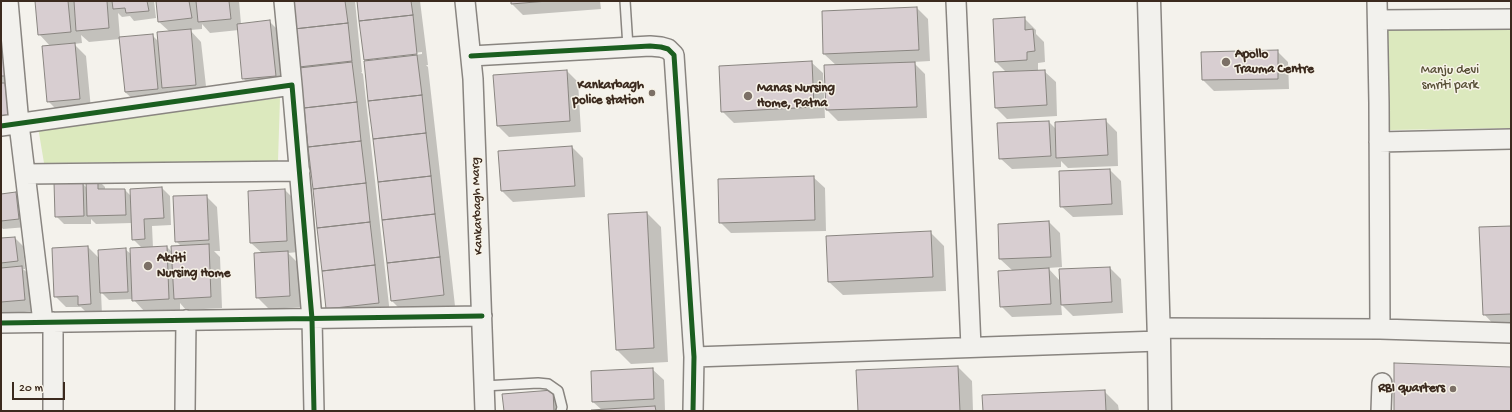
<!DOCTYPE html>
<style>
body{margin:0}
#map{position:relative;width:1512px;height:412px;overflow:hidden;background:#f4f2ec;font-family:"Gochi Hand",sans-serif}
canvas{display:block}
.frame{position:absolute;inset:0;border:2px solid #3b2a1e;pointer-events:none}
.scale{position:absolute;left:12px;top:382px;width:53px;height:18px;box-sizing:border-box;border:2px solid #3b2a1e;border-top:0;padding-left:5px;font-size:12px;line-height:14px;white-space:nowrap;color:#3b2a1e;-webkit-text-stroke:3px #f7f3e8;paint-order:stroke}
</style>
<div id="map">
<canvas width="1512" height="412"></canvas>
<div class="frame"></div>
<div class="scale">20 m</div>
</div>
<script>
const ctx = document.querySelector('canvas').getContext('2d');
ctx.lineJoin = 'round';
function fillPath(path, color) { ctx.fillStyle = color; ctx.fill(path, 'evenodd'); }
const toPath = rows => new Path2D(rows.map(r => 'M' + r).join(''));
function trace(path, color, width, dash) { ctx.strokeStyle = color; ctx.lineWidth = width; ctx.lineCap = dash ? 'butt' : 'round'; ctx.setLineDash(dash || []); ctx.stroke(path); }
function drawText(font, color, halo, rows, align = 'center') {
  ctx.font = font + ' "Gochi Hand",sans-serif'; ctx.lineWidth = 3; ctx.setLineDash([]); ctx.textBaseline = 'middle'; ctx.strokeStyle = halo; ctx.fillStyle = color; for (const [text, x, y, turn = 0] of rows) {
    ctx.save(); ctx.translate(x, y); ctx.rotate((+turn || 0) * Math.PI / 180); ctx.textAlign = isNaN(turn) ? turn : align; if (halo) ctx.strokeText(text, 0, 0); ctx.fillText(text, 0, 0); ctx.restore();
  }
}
fillPath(toPath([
 [1511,28,1511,128,1389,130,1388,29],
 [280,98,278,161,44,163,38,127]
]), '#dce9be');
fillPath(toPath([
 [1,1,19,129,1,131],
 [36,1,154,1,156,18,134,21,130,16,122,17,118,13,120,38,152,35,159,42,170,32,159,22,157,1,239,1,241,24,270,22,281,33,286,86,254,89,243,78,239,30,210,33,202,24,202,29,190,30,201,42,207,95,175,98,168,91,168,100,137,103,125,92,120,39,89,42,81,35,82,43,74,44,86,56,91,109,59,112,48,101,51,47,39,34],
 [292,1,355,1,362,72,361,72,363,74,390,314,339,319,327,308,302,69,300,67],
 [358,1,420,1,428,65,426,65,428,67,455,306,403,312,392,301,368,62,365,59],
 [422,52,422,54,373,60,373,58],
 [512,1,600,1,601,9,523,15,512,4],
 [917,8,928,19,930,61,913,62,925,74,927,118,838,121,825,108,827,108,837,66,824,54],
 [1024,18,1036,30,1036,34,1044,42,1045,62,1038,63,1038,71,1044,71,1056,82,1057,116,1007,119,996,108,1007,73,996,62],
 [1277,51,1288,62,1289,89,1214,91,1203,80,1202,53],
 [811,62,823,73,825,118,734,123,722,111],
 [567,71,578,82,581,132,509,137,498,126],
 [1105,120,1117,132,1118,166,1068,168,1061,161,1061,167,1012,169,1000,158,1049,122,1056,129],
 [572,147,583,158,585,197,513,202,502,191],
 [1110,170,1121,181,1123,215,1073,217,1061,206],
 [813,177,825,188,826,231,731,233,720,222],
 [97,179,105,187,105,190,125,190,131,196,162,188,170,196,171,225,152,226,153,248,167,247,173,253,182,247,176,241,206,196,217,207,220,251,214,251,220,257,222,308,186,310,180,303,180,310,144,311,133,299,109,300,101,292,102,315,90,316,81,307,66,307,55,296,88,247,100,259,126,250,131,254,142,248,133,239,132,223,96,224,91,219,91,224,64,224,56,216,82,183,87,188],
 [285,190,296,201,298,252,288,253,298,263,301,307,269,309,257,297,262,253,251,243],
 [16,194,24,201,27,227,3,229,1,227,1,195],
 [647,213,661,227,668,362,631,364,617,350],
 [1049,222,1060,233,1062,267,1048,268,1060,281,1110,268,1121,279,1123,313,1073,316,1061,304,1062,315,1012,317,1001,306,1013,271,1000,259],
 [1511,227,1511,325,1495,326,1484,314],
 [930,232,944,246,946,291,843,295,829,282],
 [1,237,3,239,15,238,23,246,25,269,23,269,33,278,36,311,1,314],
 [958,367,972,381,973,411,859,411],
 [652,369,664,380,665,410,658,410,659,411,594,411,602,410,593,402],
 [552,391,564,411,505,411],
 [1104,391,1118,405,1119,411,984,411]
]), '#0003');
const building = toPath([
 [35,1,68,1,71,32,38,35,35,1],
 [74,1,107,1,109,28,76,31,74,1],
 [112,1,147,1,149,11,126,13,125,8,113,9,112,1],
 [156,1,189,1,192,18,158,22,156,1],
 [196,1,229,1,231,19,198,22,196,1],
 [291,1,345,1,348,23,294,29,291,1],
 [357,1,411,1,413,15,359,21,357,1],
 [511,1,548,1,511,4,511,1],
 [917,7,919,50,823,54,822,11,917,7],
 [413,15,417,54,364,60,359,21,413,15],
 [1025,17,1025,30,1033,29,1035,51,1027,52,1027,60,995,62,993,19,1025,17],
 [270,20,276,76,242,79,237,24,270,20],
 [348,23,352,61,299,67,294,29,348,23],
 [191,29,196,85,162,88,157,32,191,29],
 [153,34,158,89,125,92,119,37,153,34],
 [1,41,6,76,1,76,1,41],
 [75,43,80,99,47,102,42,46,75,43],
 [1278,50,1278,79,1202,80,1201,52,1278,50],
 [417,55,422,95,368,101,364,61,417,55],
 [812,61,814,107,721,112,719,66,812,61],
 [352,62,357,102,304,108,299,68,352,62],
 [915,62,917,107,826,110,824,65,915,62],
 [567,70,570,121,497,126,493,75,567,70],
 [1045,70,1047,105,995,108,993,72,1045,70],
 [1,83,5,83,9,118,1,119,1,83],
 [422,95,426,133,373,139,368,101,422,95],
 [357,102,361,141,308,147,304,108,357,102],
 [1106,119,1108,155,1056,158,1055,122,1106,119],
 [1049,121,1051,156,999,159,997,123,1049,121],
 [426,133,431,176,378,182,373,139,426,133],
 [361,141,366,183,313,189,308,147,361,141],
 [572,146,575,186,501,191,498,151,572,146],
 [1110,169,1112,204,1060,207,1059,171,1110,169],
 [431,176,435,214,382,220,378,182,431,176],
 [814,176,815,220,719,223,718,179,814,176],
 [98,178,98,189,125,189,126,215,87,216,86,179,98,178],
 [54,182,83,182,84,216,55,217,54,182],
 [366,183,370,222,317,228,313,189,366,183],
 [162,187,164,218,144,219,145,239,132,240,130,189,162,187],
 [285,189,287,241,250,243,248,191,285,189],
 [16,192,19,219,1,221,1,194,16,192],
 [207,195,209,240,175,242,173,196,207,195],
 [647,212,654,348,616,350,608,214,647,212],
 [435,214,440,257,387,263,382,220,435,214],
 [1049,221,1051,257,999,259,998,224,1049,221],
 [370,222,375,265,322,271,317,228,370,222],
 [1511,226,1511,314,1483,315,1479,227,1511,226],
 [931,231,933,277,828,282,826,236,931,231],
 [15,237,18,261,1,263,1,238,15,237],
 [209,244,211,297,174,299,171,246,209,244],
 [88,246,91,304,78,305,78,296,54,297,52,248,88,246],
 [167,246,169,299,132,301,130,248,167,246],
 [126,248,128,292,100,293,98,250,126,248],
 [288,251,290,296,256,298,254,253,288,251],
 [440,257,444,295,391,301,387,263,440,257],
 [375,265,379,303,326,309,322,271,375,265],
 [22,266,25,300,1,302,1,268,22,266],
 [1110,267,1112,302,1061,305,1059,269,1110,267],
 [1049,268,1051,304,1000,307,998,271,1049,268],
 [1394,363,1511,367,1511,411,1394,411,1394,363],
 [958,366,960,411,858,411,856,370,958,366],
 [653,368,654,399,592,402,591,371,653,368],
 [553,390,554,411,504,411,502,394,553,390],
 [1105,390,1106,411,983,411,982,395,1105,390],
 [655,406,656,411,591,411,591,410,655,406]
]);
fillPath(building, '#d8ced1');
trace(building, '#898580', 1);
const service = toPath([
 [625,1,628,47],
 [484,386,538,383,548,384,558,391,562,407,561,411]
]);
const minor = toPath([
 [8,1,19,124,43,322],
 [284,1,292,85],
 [465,1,473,79,485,411],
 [956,1,971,347],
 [1377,1,1379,103,1380,329],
 [1378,20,1511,19],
 [471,56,650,46,661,47,668,49,674,55,694,357,693,411],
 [1,126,292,85,312,319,314,411],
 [1379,142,1511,139],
 [25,174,300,171],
 [53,322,53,411],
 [1,323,482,316],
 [1158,328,1380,329,1511,333],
 [694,357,1159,341],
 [185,411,186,320],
 [1381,411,1382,383]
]);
const tertiary = toPath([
 [1149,1,1159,341,1160,411]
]);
trace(service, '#898580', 12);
trace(minor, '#898580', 22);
trace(tertiary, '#898580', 25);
trace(service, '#f2f1ed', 9);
trace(minor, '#f2f1ed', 19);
trace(tertiary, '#f2f1ed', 22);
trace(toPath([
 [471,56,650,46,661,47,668,49,674,55,694,357,693,411],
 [1,126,292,85,312,319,314,411],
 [1,323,482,316]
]), '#1b5e20', 5);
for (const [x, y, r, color] of [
 [1226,62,5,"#7c7066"],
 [652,93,4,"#7c7066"],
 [748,96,5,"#7c7066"],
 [148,266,5,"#7c7066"],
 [1453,389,4,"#7c7066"]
]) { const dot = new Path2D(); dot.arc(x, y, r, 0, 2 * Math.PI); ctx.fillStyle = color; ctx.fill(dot); trace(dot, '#f7f3e8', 1.5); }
drawText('bold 13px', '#3b2a1e', '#f7f3e8', [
 ["Apollo",1235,55],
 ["Trauma Centre",1235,70],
 ["Kankarbagh",644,86,"right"],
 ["police station",644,101,"right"],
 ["Manas Nursing",757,89],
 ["Home, Patna",757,104],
 ["Akriti",157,259],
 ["Nursing Home",157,274],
 ["RBI quarters",1445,389,"right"]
], 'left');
drawText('13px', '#574f36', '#f7f3e8', [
 ["Manju devi",1450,71],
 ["smriti park",1450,86]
]);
drawText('13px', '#3b2a1e', '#f7f3e8', [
 ["Kankarbagh Marg",478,206,-92]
]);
</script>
